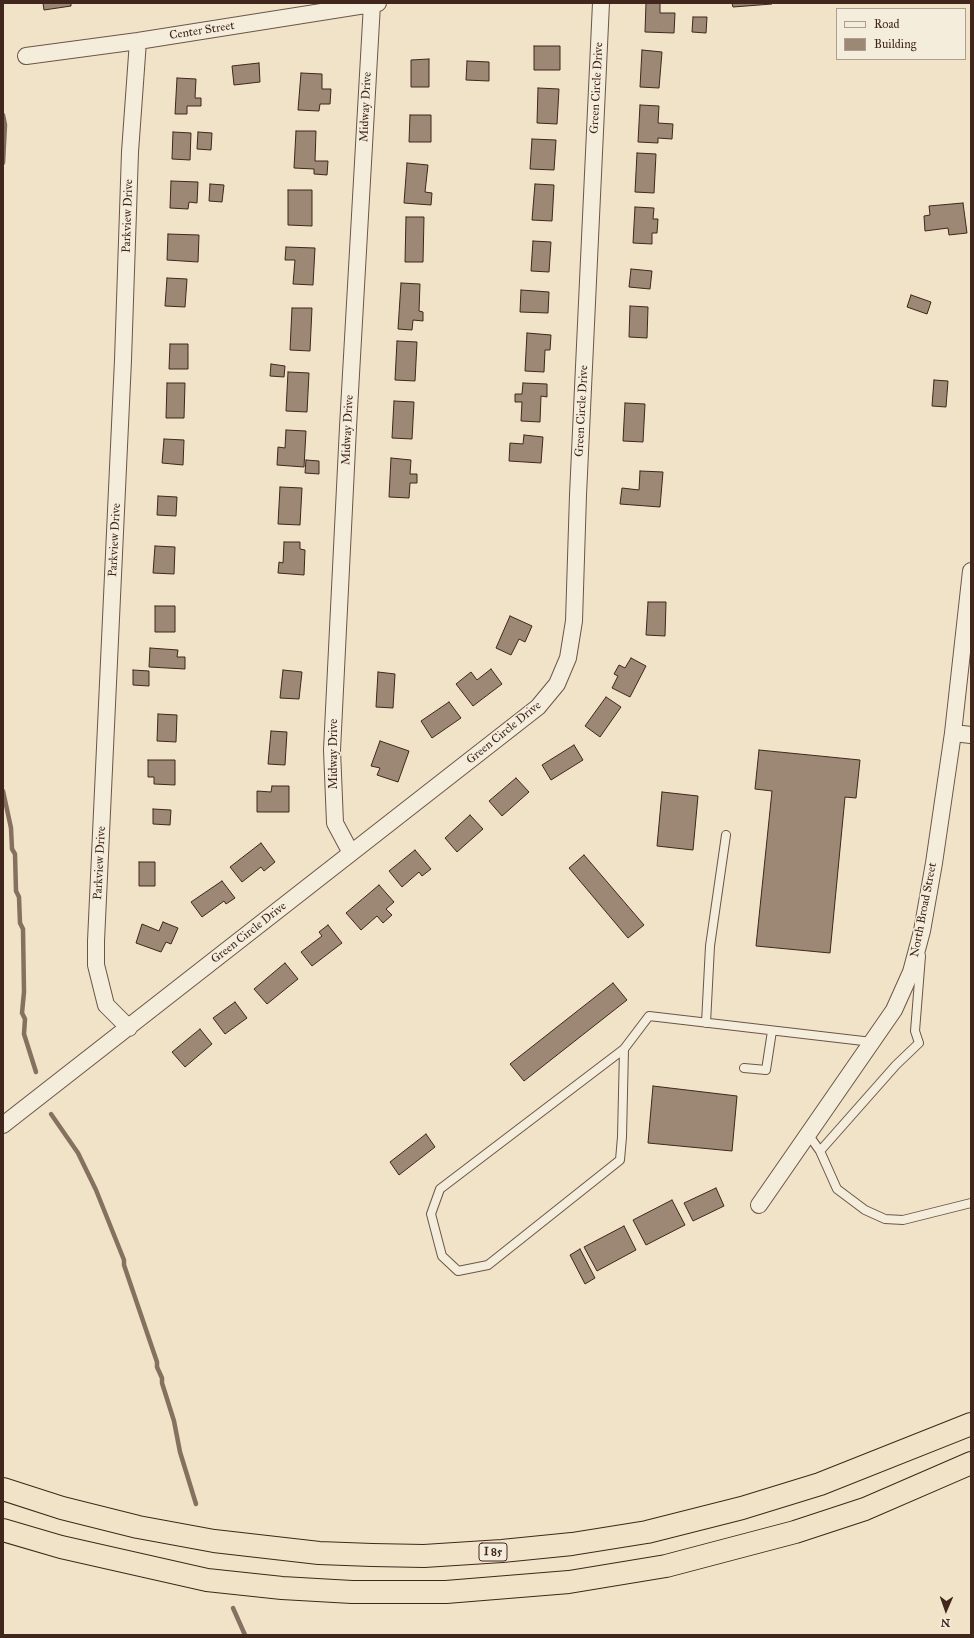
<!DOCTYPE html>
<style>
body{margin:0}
#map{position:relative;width:974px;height:1638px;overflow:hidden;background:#f0e3c8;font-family:"IM FELL Great Primer",serif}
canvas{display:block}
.frame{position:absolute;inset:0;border:4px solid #40261c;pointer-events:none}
.legend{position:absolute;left:836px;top:8px;width:130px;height:52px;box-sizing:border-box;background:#f5eddb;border:1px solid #ad9d8f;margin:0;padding:5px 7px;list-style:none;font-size:12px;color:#40261c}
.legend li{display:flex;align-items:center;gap:8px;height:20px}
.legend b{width:20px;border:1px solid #ad9d8f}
.north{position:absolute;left:926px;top:1590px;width:40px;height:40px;-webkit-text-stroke:3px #f5eddb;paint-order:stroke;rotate:182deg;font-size:11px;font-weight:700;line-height:16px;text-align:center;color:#40261c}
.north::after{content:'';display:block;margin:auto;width:14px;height:18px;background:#40261c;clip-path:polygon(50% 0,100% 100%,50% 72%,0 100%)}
</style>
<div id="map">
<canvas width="974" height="1638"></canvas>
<div class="frame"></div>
<ul class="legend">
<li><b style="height:5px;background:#f5eddb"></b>Road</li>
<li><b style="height:11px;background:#9c8875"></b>Building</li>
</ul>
<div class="north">N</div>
</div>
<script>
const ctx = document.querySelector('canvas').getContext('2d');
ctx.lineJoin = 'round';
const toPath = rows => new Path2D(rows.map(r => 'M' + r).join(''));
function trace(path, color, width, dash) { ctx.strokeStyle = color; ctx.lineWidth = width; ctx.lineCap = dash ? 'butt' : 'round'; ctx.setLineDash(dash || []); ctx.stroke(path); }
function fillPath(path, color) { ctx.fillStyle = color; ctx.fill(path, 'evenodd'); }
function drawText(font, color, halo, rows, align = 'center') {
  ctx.font = font + ' "IM FELL Great Primer",serif'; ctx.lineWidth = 3; ctx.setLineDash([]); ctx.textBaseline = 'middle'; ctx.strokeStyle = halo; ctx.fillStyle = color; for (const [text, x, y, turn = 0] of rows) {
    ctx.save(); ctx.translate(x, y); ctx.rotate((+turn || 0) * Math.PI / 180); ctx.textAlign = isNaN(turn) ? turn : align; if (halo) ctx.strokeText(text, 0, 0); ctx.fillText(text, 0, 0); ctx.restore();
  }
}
trace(toPath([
 [3,115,5,125,3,163],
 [3,791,11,828,12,849,15,854,16,891,19,897,20,923,23,929,24,992,22,1013,25,1019,24,1034,36,1072],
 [51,1114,78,1153,96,1190,124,1260,124,1265,157,1362,157,1367,162,1378,162,1383,174,1421,180,1452,196,1504],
 [233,1608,245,1635]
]), '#867160', 4.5);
const building = toPath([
 [43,3,71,3,71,6,44,10,43,3],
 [646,3,660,3,660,13,675,13,674,33,645,32,646,3],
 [732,3,772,3,772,4,733,7,732,3],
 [693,17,707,17,706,33,692,32,693,17],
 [534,46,560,46,560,70,534,70,534,46],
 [642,50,662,52,659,88,640,87,642,50],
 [429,59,429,87,411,87,411,60,429,59],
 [467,61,489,62,489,81,466,80,467,61],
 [259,63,260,82,234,85,232,66,259,63],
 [301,73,322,74,322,89,331,89,330,104,320,104,319,111,298,110,301,73],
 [177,78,196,79,195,98,201,98,201,106,187,106,187,114,175,114,177,78],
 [538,88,559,89,557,124,537,123,538,88],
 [640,105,659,106,658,123,673,124,672,139,658,138,658,143,638,142,640,105],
 [410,115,431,115,431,142,409,142,410,115],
 [296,131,316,131,315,161,328,161,327,175,314,174,314,169,294,168,296,131],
 [173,132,191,133,190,160,172,159,173,132],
 [198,132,212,133,211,150,197,149,198,132],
 [532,139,556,140,554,170,530,169,532,139],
 [637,153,656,154,654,193,635,192,637,153],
 [407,163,428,165,425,192,432,193,431,205,404,203,407,163],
 [171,181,198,182,197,203,189,202,188,209,170,208,171,181],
 [210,184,224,185,222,202,209,201,210,184],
 [535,184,554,185,552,221,532,220,535,184],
 [288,190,312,190,312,226,288,225,288,190],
 [963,203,967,233,949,235,948,228,925,231,924,216,930,215,929,206,963,203],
 [635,207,654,208,653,219,658,219,657,233,652,233,652,244,633,243,635,207],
 [406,217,424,217,423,262,405,262,406,217],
 [168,234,199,235,198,262,167,260,168,234],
 [533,241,551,242,549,272,531,271,533,241],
 [286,247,315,248,313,285,293,284,295,260,285,260,286,247],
 [631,269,652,271,650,289,629,287,631,269],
 [167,278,187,279,185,307,165,306,167,278],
 [401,283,420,284,419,311,423,312,423,321,413,320,412,330,398,329,401,283],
 [521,290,549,292,548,313,520,312,521,290],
 [911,295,931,302,927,314,907,307,911,295],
 [630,306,648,307,647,338,629,337,630,306],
 [292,308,312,308,310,351,290,350,292,308],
 [527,333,551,335,550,350,545,350,544,372,525,371,527,333],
 [397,341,417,342,415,381,395,380,397,341],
 [170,344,188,344,188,369,169,369,170,344],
 [271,364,285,366,284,377,270,376,271,364],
 [288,372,309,373,307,412,286,411,288,372],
 [934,380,948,381,946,407,932,406,934,380],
 [167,383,185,383,184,418,166,418,167,383],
 [523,383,547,384,547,397,541,396,540,422,521,421,522,402,515,402,515,394,522,394,523,383],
 [394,401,414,402,412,439,392,438,394,401],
 [625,403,645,404,643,442,623,441,625,403],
 [286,430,306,431,304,467,277,465,278,447,285,448,286,430],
 [524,435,543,437,541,463,509,461,510,443,523,444,524,435],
 [164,439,184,440,183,465,162,463,164,439],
 [391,458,411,460,410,474,417,474,417,483,410,483,409,498,389,497,391,458],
 [306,460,319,461,319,474,305,473,306,460],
 [640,471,663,472,660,507,620,504,622,488,639,490,640,471],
 [280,487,302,488,300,525,278,524,280,487],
 [158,496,177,497,176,516,157,515,158,496],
 [284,542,300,542,300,549,305,550,304,575,278,573,279,562,283,563,284,542],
 [155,546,175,547,174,574,153,573,155,546],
 [648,602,666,602,665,636,646,635,648,602],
 [155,606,175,606,175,632,155,632,155,606],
 [510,616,532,626,525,642,519,639,511,655,496,648,510,616],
 [150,648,178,650,177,657,185,657,185,669,149,667,150,648],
 [631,658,646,666,630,697,612,688,618,676,614,674,619,665,625,668,631,658],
 [491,669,502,684,473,706,456,684,471,672,477,680,491,669],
 [133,670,149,671,149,686,133,685,133,670],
 [283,670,302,672,299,699,280,698,283,670],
 [378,672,395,674,393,708,376,707,378,672],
 [606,697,621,707,600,737,585,726,606,697],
 [449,702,461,718,432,738,421,721,449,702],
 [158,714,177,715,176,742,157,741,158,714],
 [271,731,287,732,285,765,268,764,271,731],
 [380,741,409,751,398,782,377,775,380,768,371,766,380,741],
 [574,745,583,760,551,780,542,765,574,745],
 [759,750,860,760,856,798,845,797,830,953,756,946,772,791,755,789,759,750],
 [148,760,175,760,175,785,154,784,154,777,148,777,148,760],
 [516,778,529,792,502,816,489,801,516,778],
 [272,786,289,786,289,812,257,812,257,791,271,792,272,786],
 [662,792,698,796,693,850,657,846,662,792],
 [153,809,171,810,170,825,153,824,153,809],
 [470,815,483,829,457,852,445,838,470,815],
 [261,843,275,862,264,871,261,867,242,882,230,867,261,843],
 [415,850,431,869,422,876,419,872,402,887,389,871,415,850],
 [584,855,644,925,628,938,569,868,584,855],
 [139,862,155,862,155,886,139,886,139,862],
 [222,881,235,898,226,904,224,901,202,917,191,902,222,881],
 [379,885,394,902,386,909,392,915,383,923,377,916,361,930,346,913,379,885],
 [163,922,178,928,171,944,166,942,161,952,136,943,142,924,159,931,163,922],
 [328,925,342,943,312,966,301,952,322,936,319,932,328,925],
 [285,963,298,979,267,1004,254,989,285,963],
 [613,983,627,1000,524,1081,510,1064,613,983],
 [235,1002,247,1018,225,1034,213,1018,235,1002],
 [200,1029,212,1044,185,1067,172,1052,200,1029],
 [653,1086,737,1096,732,1151,648,1143,653,1086],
 [426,1134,435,1147,399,1175,390,1162,426,1134],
 [716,1188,724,1206,693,1221,684,1203,716,1188],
 [672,1200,685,1225,646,1245,633,1220,672,1200],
 [624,1226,636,1250,597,1271,584,1247,624,1226],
 [580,1249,595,1278,585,1284,570,1255,580,1249]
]);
fillPath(building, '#9c8875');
trace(building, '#40261c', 1);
const lane = toPath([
 [706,1023,710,946,726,835],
 [624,1049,622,1137,620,1160,488,1265,458,1271,442,1256,431,1214,440,1189,624,1049,649,1016,872,1042],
 [744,1068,766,1070,772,1031],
 [808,1134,820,1151,837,1189,865,1210,885,1219,903,1220,971,1203],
 [820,1151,896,1065,919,1043,915,1031,921,956]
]);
const street = toPath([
 [26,56,138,41,378,3],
 [953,733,971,735],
 [351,853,335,823,332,750,348,427,372,4],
 [129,1028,106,1005,96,965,96,941,123,360,130,152,138,41],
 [3,1125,538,707,557,684,568,658,574,621,578,495,601,3],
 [759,1205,894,1010,911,972,922,931,934,863,953,733,971,571]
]);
const highway = toPath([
 [3,1489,62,1508,138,1527,214,1541,319,1553,372,1555,424,1556,502,1551,572,1544,647,1532,742,1508,820,1484,971,1424],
 [3,1530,61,1547,207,1580,282,1588,352,1592,446,1592,569,1582,666,1566,795,1532,865,1509,971,1463]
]);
trace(lane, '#6c5547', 10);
trace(street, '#6c5547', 18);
trace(highway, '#40261c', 24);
trace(lane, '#f5eddb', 8);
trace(street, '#f5eddb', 16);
trace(highway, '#f0e3c8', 22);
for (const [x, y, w] of [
 [493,1552,28]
]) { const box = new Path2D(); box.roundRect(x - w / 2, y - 9, w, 18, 3); ctx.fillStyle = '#f5eddb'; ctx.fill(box); trace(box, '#40261c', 1); }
drawText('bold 11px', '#40261c', null, [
 ["I 85",493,1552]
]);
drawText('12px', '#40261c', '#f5eddb', [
 ["Center Street",202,31,-9],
 ["Green Circle Drive",597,88,-87],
 ["Midway Drive",366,107,-87],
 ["Parkview Drive",128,216,-88],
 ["Green Circle Drive",582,411,-87],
 ["Midway Drive",348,430,-87],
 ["Parkview Drive",115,540,-87],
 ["Green Circle Drive",504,733,-39],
 ["Midway Drive",334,754,-90],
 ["Parkview Drive",100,863,-87],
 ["North Broad Street",924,910,-79],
 ["Green Circle Drive",249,933,-38]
]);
</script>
